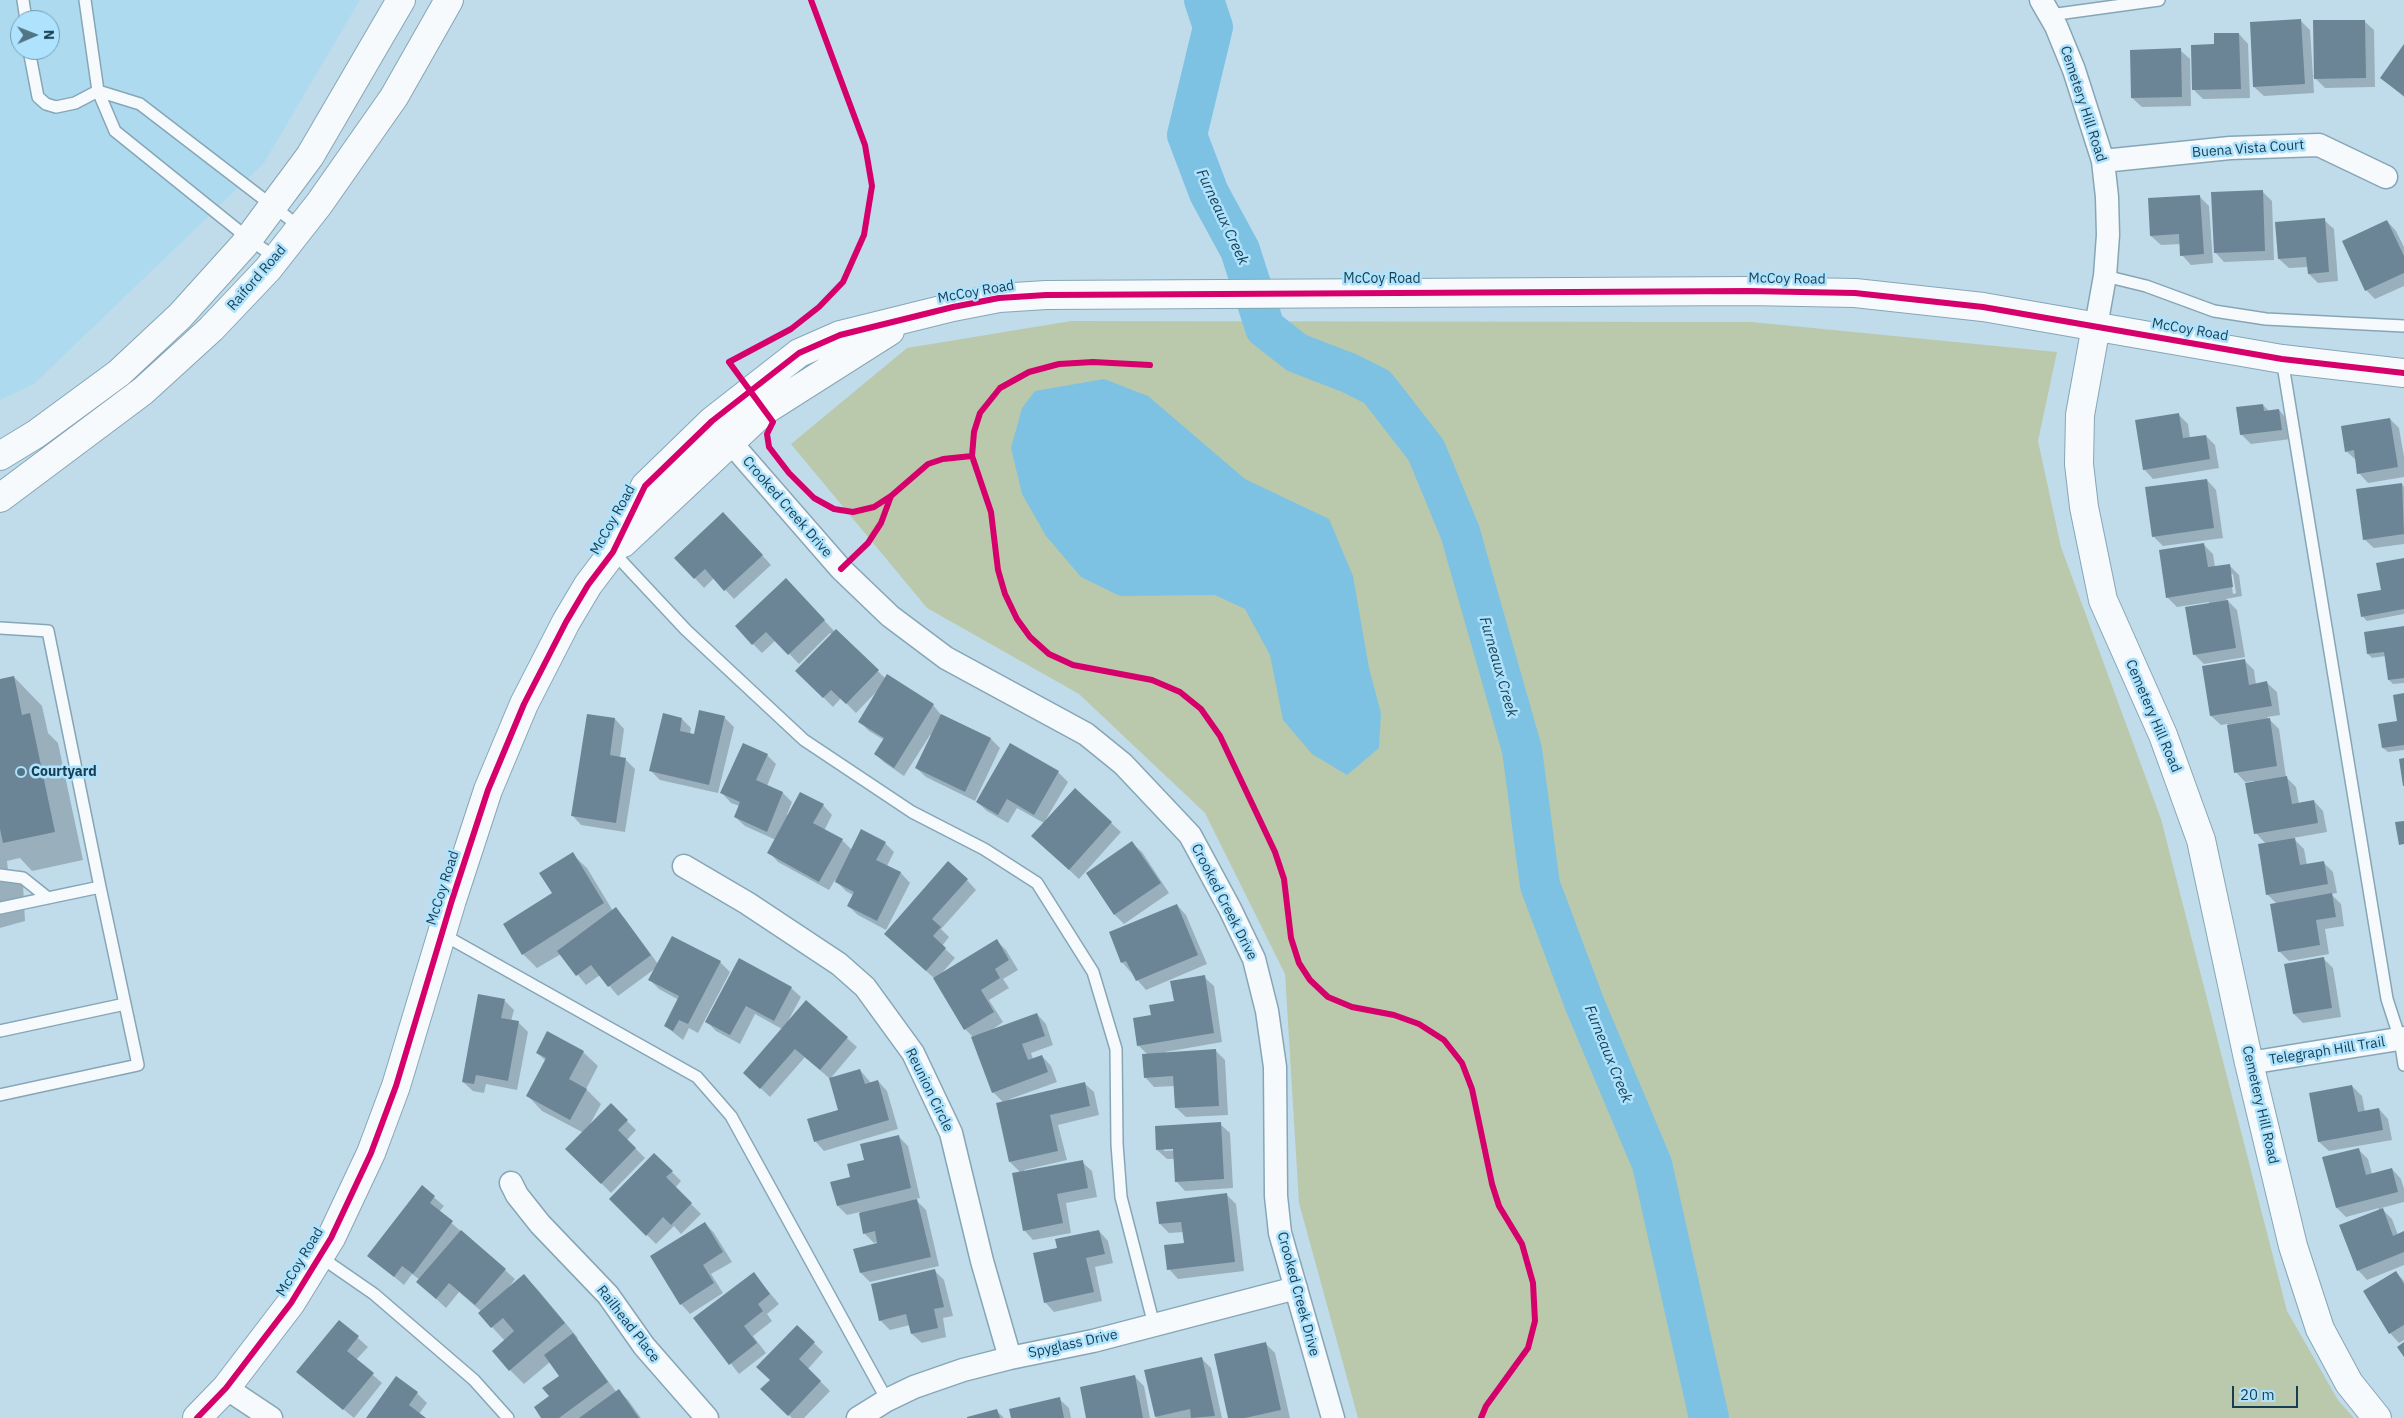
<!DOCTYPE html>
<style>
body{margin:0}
#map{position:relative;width:2404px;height:1418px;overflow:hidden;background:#c0dceb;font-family:"IBM Plex Sans",sans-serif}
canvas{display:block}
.north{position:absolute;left:10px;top:10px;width:50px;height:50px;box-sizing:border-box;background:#aee2fd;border:1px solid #71a0b8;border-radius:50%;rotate:89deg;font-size:14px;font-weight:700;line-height:20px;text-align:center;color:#163e50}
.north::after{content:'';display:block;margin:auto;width:18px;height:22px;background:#527586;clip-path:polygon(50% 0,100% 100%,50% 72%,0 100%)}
.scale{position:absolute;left:2232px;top:1386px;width:66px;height:22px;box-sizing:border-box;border:2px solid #163e50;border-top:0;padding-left:6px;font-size:15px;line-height:18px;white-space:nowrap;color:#163e50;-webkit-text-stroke:4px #aee2fd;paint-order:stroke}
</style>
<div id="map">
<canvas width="2404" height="1418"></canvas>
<div class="north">N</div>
<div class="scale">20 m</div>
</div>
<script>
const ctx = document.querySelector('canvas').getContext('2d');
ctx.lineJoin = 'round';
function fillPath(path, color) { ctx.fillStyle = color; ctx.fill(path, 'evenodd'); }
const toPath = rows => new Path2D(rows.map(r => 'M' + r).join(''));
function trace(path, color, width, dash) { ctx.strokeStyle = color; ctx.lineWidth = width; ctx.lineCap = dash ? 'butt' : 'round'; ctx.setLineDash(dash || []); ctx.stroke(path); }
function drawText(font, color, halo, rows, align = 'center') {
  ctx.font = font + ' "IBM Plex Sans",sans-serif'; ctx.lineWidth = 5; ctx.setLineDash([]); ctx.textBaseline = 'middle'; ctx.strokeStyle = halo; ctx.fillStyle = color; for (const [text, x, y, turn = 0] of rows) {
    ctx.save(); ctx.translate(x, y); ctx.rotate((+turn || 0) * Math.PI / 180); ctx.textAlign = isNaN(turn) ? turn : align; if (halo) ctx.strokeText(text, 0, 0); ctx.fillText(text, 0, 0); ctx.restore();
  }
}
fillPath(toPath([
 [0,0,360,0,264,163,34,384,0,400],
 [20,20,50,20,50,50,20,50]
]), '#aedaf0');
fillPath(toPath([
 [1071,321,1752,322,2057,352,2038,441,2061,547,2161,819,2287,1311,2338,1400,2354,1418,1358,1418,1299,1203,1285,974,1205,813,1079,694,927,608,791,444,907,348]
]), '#bac9ac');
fillPath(toPath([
 [1104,379,1148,396,1245,479,1329,519,1353,576,1369,668,1381,713,1379,748,1347,775,1312,754,1283,720,1270,655,1245,609,1215,595,1120,596,1081,577,1046,536,1022,494,1011,448,1022,408,1035,391]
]), '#7dc2e3');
fillPath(toPath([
 [2301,21,2310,30,2313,76,2364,21,2374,30,2375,87,2325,88,2313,76,2314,93,2264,96,2254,87],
 [2239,34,2248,44,2250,98,2203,99,2193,89,2216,45],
 [2404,47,2404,97,2381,78],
 [2180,50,2190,59,2191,106,2142,107,2132,98],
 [2262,191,2272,201,2274,260,2224,262,2215,252],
 [2200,197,2209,206,2213,263,2191,265,2182,255,2181,244,2161,245,2151,236],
 [2324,220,2334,229,2338,281,2318,283,2309,274,2308,267,2289,268,2279,259],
 [2387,221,2396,231,2404,247,2404,286,2375,299,2366,290],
 [2263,405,2269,411,2279,410,2288,420,2291,439,2251,444,2241,434],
 [2178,414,2188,424,2190,438,2206,436,2215,445,2219,468,2153,479,2144,469],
 [2390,419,2399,428,2404,457,2404,477,2368,483,2359,473,2357,461,2346,451],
 [2207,480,2216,490,2223,538,2163,546,2153,536],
 [2402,484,2404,487,2404,544,2374,548,2364,539],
 [733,523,771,565,734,599,714,578,704,588,676,558],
 [2203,544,2213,554,2215,567,2229,565,2239,575,2242,596,2226,599,2237,610,2245,657,2204,664,2195,655,2186,608,2209,604,2209,602,2177,607,2167,597],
 [2230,574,2233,574,2236,593,2233,594],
 [2404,559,2404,614,2367,621,2363,617],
 [795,589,835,632,836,631,886,679,887,676,933,705,942,716,991,739,1000,748,975,801,926,777,916,768,932,736,930,735,904,776,885,763,875,754,884,740,869,731,860,722,876,692,856,713,841,698,833,707,797,671,832,635,830,633,799,664,776,640,762,653,753,644],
 [2404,628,2404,683,2393,684,2389,680,2386,656,2372,658,2368,654],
 [2244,660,2254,670,2256,685,2267,683,2277,692,2280,715,2267,717,2279,729,2286,777,2296,787,2299,804,2314,801,2323,811,2327,832,2293,838,2304,849,2307,865,2323,862,2333,872,2337,893,2331,894,2341,904,2344,926,2325,929,2329,954,2289,961,2279,951,2277,904,2267,894,2266,844,2256,833,2254,781,2245,782,2236,772,2228,724,2221,725,2211,716,2203,667],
 [14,677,42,706,48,733,58,743,83,860,32,871,20,858,7,861,8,870,23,884,25,921,0,928,0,680],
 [2404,694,2404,750,2388,752,2383,748,2398,722],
 [588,715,615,719,624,729,620,758,625,759,635,769,625,832,581,825,572,815],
 [724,717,734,727,718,793,660,780,651,771,682,719,691,728,690,734,695,736],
 [1011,745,1058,772,1068,782,1045,821,1075,790,1121,832,1079,879,1042,845,1044,823,1017,808,1008,823,987,811,977,802],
 [767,755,776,764,767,786,783,793,792,802,787,815,823,805,832,815,824,831,842,840,852,850,885,843,894,852,887,866,901,873,910,883,886,930,858,915,848,906,853,895,846,891,835,880,829,890,778,862,769,852,776,840,745,826,735,817,740,806,731,803,722,793],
 [1132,843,1142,852,1169,893,1124,924,1115,915,1087,874],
 [572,854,587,868,613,911,616,909,625,919,658,964,720,962,730,972,698,1033,689,1028,683,1040,665,1026,679,1000,659,989,650,980,656,968,618,996,600,975,586,985,561,954,537,968,523,954],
 [967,880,976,890,941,929,949,937,942,946,955,958,941,974,997,941,1006,950,1018,970,1003,979,1009,988,989,1000,1003,1022,989,1032,1037,1014,1046,1024,1053,1045,1031,1053,1033,1059,1042,1056,1051,1066,1057,1082,1010,1099,1010,1101,1084,1083,1094,1092,1099,1115,1058,1125,1067,1160,1024,1170,1025,1172,1082,1162,1092,1171,1097,1197,1066,1203,1071,1233,1033,1240,1024,1230,1021,1173,1010,1162,1003,1102,993,1092,973,1037,965,1029,935,979,895,943],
 [1177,905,1186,915,1207,964,1146,990,1122,962],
 [2324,959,2333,968,2341,1017,2303,1023,2294,1014],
 [1204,977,1214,986,1222,1042,1165,1052,1166,1053,1216,1051,1225,1060,1228,1115,1186,1117,1176,1108,1175,1086,1154,1087,1145,1077,1147,1054,1138,1045,1152,1016,1175,1002],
 [791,988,801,997,788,1021,806,1002,857,1047,830,1079,860,1070,871,1083,878,1081,887,1091,898,1129,824,1151,815,1141,839,1111,830,1079,805,1057,770,1097,754,1082,782,1029,755,1014,740,1044,716,1031,707,1022],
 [504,1000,514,1010,511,1021,518,1022,528,1032,517,1090,486,1084,484,1093,473,1091,463,1082],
 [583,1052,598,1066,586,1089,601,1104,589,1126,611,1105,636,1130,627,1140,645,1158,611,1193,567,1149,584,1133,542,1111,528,1096,546,1061,537,1053],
 [2352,1086,2362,1096,2365,1112,2379,1109,2388,1119,2392,1140,2329,1151,2319,1142,2310,1094],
 [1220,1124,1230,1133,1233,1188,1185,1191,1176,1181,1174,1159,1167,1159,1157,1150],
 [1164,1148,1179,1148,1179,1150,1164,1151],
 [898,1136,908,1146,920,1198,915,1199,926,1210,939,1266,870,1282,861,1273,855,1250,879,1244,878,1242,874,1243,864,1233,860,1212,847,1215,838,1206,851,1178,866,1161],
 [2358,1149,2368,1159,2372,1174,2392,1169,2401,1179,2404,1189,2404,1202,2381,1208,2392,1219,2398,1235,2404,1233,2404,1265,2367,1280,2358,1270,2379,1208,2346,1217,2337,1208],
 [654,1154,681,1181,675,1188,701,1214,681,1234,674,1226,656,1244,611,1199],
 [422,1187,444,1206,439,1212,515,1279,507,1290,524,1276,538,1290,578,1338,577,1339,617,1393,619,1391,628,1400,641,1418,543,1418,560,1376,550,1362,524,1384,510,1370,505,1341,492,1327,482,1312,459,1292,446,1308,418,1282,420,1280,412,1274,404,1285,369,1256],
 [1226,1194,1236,1204,1244,1271,1178,1279,1169,1269,1185,1244,1184,1232,1169,1233,1160,1224],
 [705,1223,714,1233,732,1262,711,1274,723,1293,690,1314,681,1304],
 [1099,1231,1108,1241,1113,1263,1095,1267,1102,1301,1054,1312,1045,1302,1059,1249],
 [935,1271,944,1280,953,1316,943,1318,946,1337,922,1343,912,1334,910,1325,890,1330,880,1320],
 [2396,1272,2404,1281,2404,1340,2399,1343,2390,1333],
 [754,1274,779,1304,767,1314,772,1321,753,1336,766,1353,739,1374,695,1318],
 [339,1321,368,1347,356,1360,382,1383,354,1418,298,1372],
 [797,1326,823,1352,808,1369,830,1391,804,1418,792,1418,762,1389,771,1380],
 [1266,1344,1275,1353,1290,1418,1229,1418],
 [1201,1358,1211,1368,1222,1418,1157,1418,1156,1417],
 [1135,1377,1144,1386,1150,1418,1088,1418],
 [417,1393,427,1403,419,1414,424,1418,368,1418],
 [1059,1399,1069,1408,1071,1418,1012,1418],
 [997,1411,1004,1418,969,1418]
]), '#0003');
trace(toPath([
 [1204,0,1213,27,1187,135,1209,193,1240,250,1265,328,1297,353,1349,373,1377,387,1426,450,1460,532,1522,750,1540,885,1585,1005,1652,1164,1709,1418]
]), '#7dc2e3', 40);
fillPath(toPath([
 [2301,19,2305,84,2253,87,2250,22],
 [2313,20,2365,20,2366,78,2314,79],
 [2214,33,2239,33,2241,89,2192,90,2191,45,2214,44],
 [2404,44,2404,96,2380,78],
 [2181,48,2182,97,2131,98,2130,50],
 [2263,190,2265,251,2214,253,2211,192],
 [2200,195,2204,254,2180,256,2179,234,2150,236,2148,198],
 [2325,218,2329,272,2308,274,2306,257,2278,259,2275,222],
 [2387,220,2404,256,2404,273,2365,291,2342,241],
 [2263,404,2264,411,2279,409,2282,430,2240,435,2236,407],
 [2179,413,2183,438,2206,435,2210,459,2143,470,2135,420],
 [2390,418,2398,467,2357,474,2354,450,2345,452,2341,426],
 [2207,479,2214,528,2152,537,2145,487],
 [2402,483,2404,534,2363,540,2356,489],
 [723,512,763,555,724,591,705,569,694,579,674,558],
 [2204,543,2208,567,2230,564,2233,587,2166,598,2159,550],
 [2404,558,2404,609,2361,617,2357,594,2381,590,2376,563],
 [786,578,825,620,788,655,766,632,752,645,735,626],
 [2228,600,2236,648,2193,655,2185,607],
 [2404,626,2404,678,2388,680,2384,652,2367,654,2364,632],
 [836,629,879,670,846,704,831,690,823,698,795,671],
 [2245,659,2249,685,2267,681,2272,706,2210,716,2202,666],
 [887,674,934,704,894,768,874,754,884,738,858,722],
 [14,676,22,715,30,713,55,832,3,843,0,829,0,679],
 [2404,693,2404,745,2382,748,2378,724,2397,721,2393,695],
 [699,710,725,716,709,785,649,771,663,713,682,718,680,731,694,734],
 [587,714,615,718,610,755,626,758,616,823,571,816],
 [941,714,991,738,965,792,915,768],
 [2270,718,2277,766,2234,773,2227,725],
 [743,743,768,754,756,780,783,792,767,832,734,817,740,802,720,793],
 [1010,743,1059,771,1034,815,1007,799,998,815,976,802],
 [2404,758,2404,786,2403,786,2399,759],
 [2287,776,2292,804,2314,800,2318,823,2254,834,2245,783],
 [1075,788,1112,822,1069,870,1031,836],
 [800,792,824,804,813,823,843,839,819,882,767,853],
 [2404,821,2404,844,2399,845,2395,822],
 [861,829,886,842,876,860,901,872,877,921,847,906,854,892,835,882],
 [2295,838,2300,865,2324,861,2328,884,2266,895,2258,844],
 [1132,841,1161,883,1114,915,1086,873],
 [573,852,604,903,522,955,503,924,552,893,539,873],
 [948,861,968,879,932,919,941,927,933,936,946,948,926,971,884,934],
 [2332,893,2336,917,2316,920,2320,945,2278,952,2270,904],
 [1177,904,1198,955,1136,981,1126,961,1121,963,1109,932],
 [616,907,651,955,608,987,591,965,576,976,557,951],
 [672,936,721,961,688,1024,679,1020,673,1031,664,1026,679,996,648,980],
 [997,939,1009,960,995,969,1000,978,981,990,994,1012,964,1030,933,978],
 [2324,957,2332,1008,2293,1014,2284,964],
 [739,958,792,987,774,1021,746,1006,730,1035,705,1022],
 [1205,975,1214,1033,1137,1046,1133,1018,1151,1015,1149,1005,1174,1001,1170,981],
 [478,994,505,999,501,1018,519,1021,508,1081,476,1075,474,1084,462,1082],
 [806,1000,848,1037,820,1070,795,1049,760,1089,743,1073],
 [1037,1013,1045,1036,1022,1044,1028,1060,1042,1055,1048,1072,992,1093,971,1037],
 [547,1031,584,1051,569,1079,587,1089,570,1120,526,1096,546,1058,536,1053],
 [1216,1049,1219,1106,1175,1108,1173,1076,1144,1078,1142,1054],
 [860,1069,865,1084,878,1080,889,1120,814,1142,807,1119,838,1110,829,1078],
 [1085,1082,1090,1106,1050,1115,1058,1151,1009,1162,996,1103],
 [2352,1085,2358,1112,2379,1108,2383,1130,2318,1142,2309,1093],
 [611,1103,628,1120,618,1130,636,1148,601,1184,565,1149],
 [1221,1122,1224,1179,1175,1182,1173,1149,1156,1150,1155,1126],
 [899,1135,911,1188,837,1206,830,1182,850,1177,847,1164,864,1160,860,1144],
 [2359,1148,2366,1175,2392,1168,2398,1192,2336,1208,2322,1157],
 [654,1153,673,1171,666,1177,692,1203,671,1225,663,1217,646,1236,609,1199],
 [1083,1160,1088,1188,1057,1194,1063,1223,1023,1231,1012,1173],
 [422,1185,435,1196,430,1203,453,1221,413,1274,402,1266,394,1277,367,1256],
 [1227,1193,1235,1262,1167,1270,1164,1245,1184,1243,1181,1222,1159,1224,1156,1202],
 [917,1199,931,1257,860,1273,853,1249,877,1243,875,1231,863,1234,859,1213],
 [2383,1208,2393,1236,2404,1231,2404,1252,2357,1271,2339,1225],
 [705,1222,723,1252,703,1265,714,1283,680,1305,650,1256],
 [461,1230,506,1269,475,1305,449,1283,436,1299,416,1282],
 [1099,1230,1105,1254,1086,1258,1094,1292,1044,1303,1033,1253,1057,1248,1055,1239],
 [935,1269,944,1307,934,1309,938,1328,911,1334,906,1314,879,1321,871,1284],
 [2396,1271,2404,1284,2404,1325,2389,1334,2363,1291],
 [754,1272,770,1294,758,1304,763,1311,744,1326,757,1343,729,1365,693,1318],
 [524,1274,565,1323,509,1371,492,1351,514,1331,503,1318,491,1328,478,1313],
 [339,1320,359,1336,347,1351,374,1373,343,1410,296,1372],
 [797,1325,815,1342,799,1359,821,1381,788,1416,760,1389,770,1380,756,1367],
 [573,1333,608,1382,559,1418,541,1418,534,1407,549,1396,542,1388,559,1376,544,1355],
 [1266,1342,1281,1410,1245,1418,1228,1418,1214,1354],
 [2404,1342,2404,1357,2397,1347],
 [1202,1357,1215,1416,1191,1418,1190,1409,1155,1417,1144,1370],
 [1135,1375,1143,1418,1086,1418,1080,1387],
 [396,1376,418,1392,409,1405,426,1418,366,1418],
 [619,1389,639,1418,579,1418],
 [1060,1397,1064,1418,1011,1418,1009,1409],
 [997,1409,1000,1418,967,1418,967,1417]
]), '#6c8596');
const lane = toPath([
 [23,0,26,20],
 [85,0,98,91,115,131,249,239,276,258],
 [2050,15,2159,0],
 [29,50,38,97,46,104,56,107,75,103,98,91,140,104,300,227],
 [2105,276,2146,286,2214,311,2266,319,2404,326],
 [2282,359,2387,999,2400,1039,2404,1065],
 [613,552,686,630,804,740,912,812,984,849,1037,883,1093,972,1116,1049,1117,1144,1121,1197,1154,1325],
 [0,628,48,631,100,887],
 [0,875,23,878,48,898],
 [0,908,100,887,125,1004],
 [442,934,697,1077,731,1116,887,1400],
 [0,1031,125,1004,138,1065,0,1095],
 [319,1256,374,1294,474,1380,508,1418]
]);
const street = toPath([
 [2041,0,2056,26,2074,70,2103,161,2107,197,2108,235,2105,276,2096,326],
 [2103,161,2230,148,2319,145,2386,177],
 [719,429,841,569,890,616,946,658,1086,734,1123,764,1190,835,1230,909,1254,959,1267,1011,1275,1067,1276,1196,1280,1233,1333,1418],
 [684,866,747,903,839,964,865,987,913,1053,951,1133,982,1261,1010,1358],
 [2249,1063,2404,1038],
 [511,1183,517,1195,540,1224,608,1295,644,1346,707,1418],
 [226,1388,271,1418],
 [858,1418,887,1400,914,1387,963,1370,1010,1358,1093,1341,1296,1288]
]);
const secondary = toPath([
 [2096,326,2080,415,2079,464,2084,507,2103,600,2163,735,2201,840,2249,1063,2293,1246,2320,1329,2349,1383,2377,1418],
 [0,456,36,434,119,373,180,316,244,245,310,156,401,0],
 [0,498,143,391,211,329,268,269,319,204,394,97,449,0],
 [623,543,764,411,890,331],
 [197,1418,226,1388,291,1303,331,1238,371,1153,396,1086,452,900,488,790,524,704,566,622,588,585,613,552,645,486,712,421,799,353,840,335,953,307,999,298,1046,295,1748,291,1855,293,1983,307,2282,359,2404,373]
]);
trace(lane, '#86a6b6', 14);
trace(street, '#86a6b6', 25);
trace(secondary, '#86a6b6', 30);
trace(lane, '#f6fafc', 11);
trace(street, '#f6fafc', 22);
trace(secondary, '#f6fafc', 28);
trace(toPath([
 [811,0,865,145,872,186,864,235,843,282,819,307,791,329,729,362,773,422,767,434,769,447,789,473,814,498,834,509,853,512,874,507,891,496,928,464,943,459,972,456],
 [1150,365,1093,362,1059,364,1029,372,1000,388,980,413,974,432,972,456,991,512,998,570,1005,594,1017,619,1030,637,1049,654,1073,665,1152,680,1180,692,1201,709,1220,736,1275,852,1284,879,1291,938,1299,963,1310,980,1328,997,1352,1007,1394,1015,1419,1024,1444,1040,1462,1063,1472,1089,1492,1184,1499,1206,1522,1244,1533,1283,1535,1321,1528,1348,1486,1406,1481,1418],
 [841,569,868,543,881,523,891,496],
 [197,1418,226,1388,291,1303,331,1238,371,1153,396,1086,452,900,488,790,524,704,566,622,588,585,613,552,645,486,712,421,799,353,840,335,953,307,999,298,1046,295,1748,291,1855,293,1983,307,2282,359,2404,373]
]), '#d6006c', 6);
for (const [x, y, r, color] of [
 [21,772,5,"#527586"]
]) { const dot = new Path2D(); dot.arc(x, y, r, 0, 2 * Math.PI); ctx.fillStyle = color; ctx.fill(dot); trace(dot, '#aee2fd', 2); }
drawText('14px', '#163e50', '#aee2fd', [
 ["Cemetery Hill Road",2083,104,72],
 ["Buena Vista Court",2248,149,-4],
 ["Raiford Road",257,278,-49],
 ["McCoy Road",1382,279],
 ["McCoy Road",1787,279,1],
 ["McCoy Road",976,292,-10],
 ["McCoy Road",2190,330,10],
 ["Crooked Creek Drive",787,507,49],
 ["McCoy Road",613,520,-61],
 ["Cemetery Hill Road",2153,716,67],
 ["McCoy Road",443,888,-72],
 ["Crooked Creek Drive",1224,902,63],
 ["Telegraph Hill Trail",2327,1051,-9],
 ["Reunion Circle",929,1090,64],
 ["Cemetery Hill Road",2260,1105,77],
 ["McCoy Road",300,1262,-59],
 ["Crooked Creek Drive",1298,1294,75],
 ["Railhead Place",628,1324,52],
 ["Spyglass Drive",1073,1344,-12]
]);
drawText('bold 14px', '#163e50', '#aee2fd', [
 ["Courtyard",31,772]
], 'left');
drawText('italic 15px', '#1b4153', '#aee2fd', [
 ["Furneaux Creek",1222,217,65],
 ["Furneaux Creek",1498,667,74],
 ["Furneaux Creek",1608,1054,68]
]);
</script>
